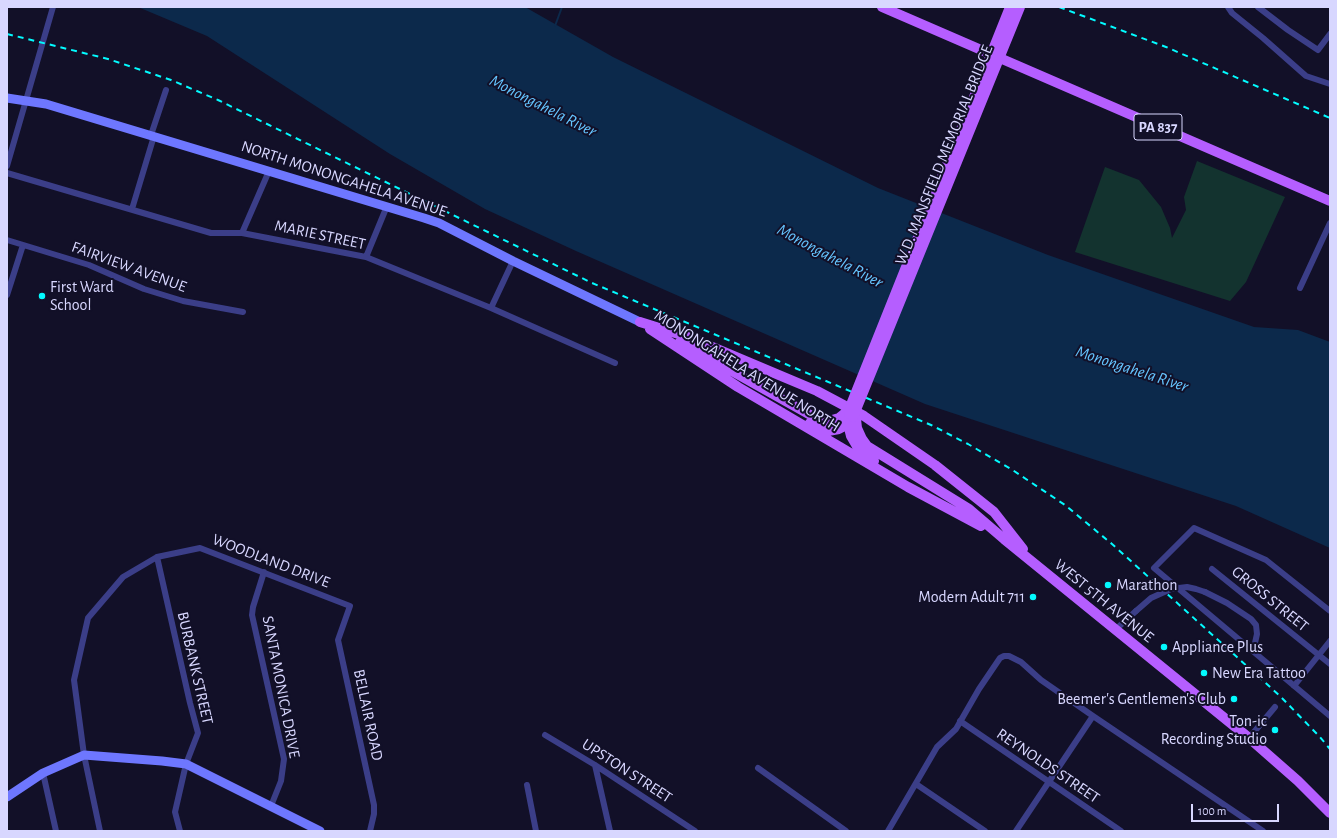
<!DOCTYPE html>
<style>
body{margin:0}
#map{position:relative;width:1337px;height:838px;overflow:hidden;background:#121028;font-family:"Alegreya Sans",sans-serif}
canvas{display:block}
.frame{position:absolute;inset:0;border:8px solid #d8d7ff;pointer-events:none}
.scale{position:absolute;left:1191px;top:804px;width:88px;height:18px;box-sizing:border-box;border:2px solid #d8d7ff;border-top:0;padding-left:5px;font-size:12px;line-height:14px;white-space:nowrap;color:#d8d7ff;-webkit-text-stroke:3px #121028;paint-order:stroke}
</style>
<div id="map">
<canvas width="1337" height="838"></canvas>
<div class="frame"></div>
<div class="scale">100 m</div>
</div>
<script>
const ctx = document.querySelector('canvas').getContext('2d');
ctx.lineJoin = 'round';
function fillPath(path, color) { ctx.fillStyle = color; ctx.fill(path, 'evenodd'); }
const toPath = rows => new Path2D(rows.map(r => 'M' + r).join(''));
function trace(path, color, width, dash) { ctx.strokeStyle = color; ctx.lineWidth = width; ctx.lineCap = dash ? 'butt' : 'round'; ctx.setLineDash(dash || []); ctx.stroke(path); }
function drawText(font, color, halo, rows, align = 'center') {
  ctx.font = font + ' "Alegreya Sans",sans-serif'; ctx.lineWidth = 4; ctx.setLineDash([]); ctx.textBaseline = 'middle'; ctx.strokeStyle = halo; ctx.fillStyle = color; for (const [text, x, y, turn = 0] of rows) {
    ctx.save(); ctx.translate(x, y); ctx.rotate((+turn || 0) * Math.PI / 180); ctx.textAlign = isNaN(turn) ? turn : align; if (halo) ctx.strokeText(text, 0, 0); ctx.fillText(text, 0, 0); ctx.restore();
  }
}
fillPath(toPath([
 [1197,161,1285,197,1246,282,1230,301,1075,252,1105,167,1139,180,1161,207,1170,228,1172,238,1186,210,1184,197]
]), '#13332f');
fillPath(toPath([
 [138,7,525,7,613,57,878,188,1048,255,1254,327,1298,330,1330,342,1330,548,1236,506,925,404,576,251,485,209,390,154,207,36]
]), '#0c294b');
trace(toPath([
 [555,26,562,7]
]), '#0c294b', 2);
trace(toPath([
 [1228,7,1232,13,1263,38,1306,76,1330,84],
 [1258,7,1288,30,1318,50,1330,34],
 [151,135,166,90],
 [7,166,53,7],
 [7,173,211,233,242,233,366,257,491,308,615,363],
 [132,209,154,136],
 [242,233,269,171],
 [7,240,89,265,144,289,183,301,243,312],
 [366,257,387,206],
 [1300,288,1330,223],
 [7,295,23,245],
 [491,308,513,261],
 [157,557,190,703,198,733,186,764,175,812,180,831],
 [1212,569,1330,664],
 [264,572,253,607,252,615,284,759,281,781,271,806],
 [1205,592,1227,603,1251,619,1256,625,1257,634,1255,643,1251,650],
 [1330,611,1266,560,1194,528,1154,568,1330,716],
 [1115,630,1136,611],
 [1294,686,1330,641],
 [960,721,1121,831],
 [545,735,595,765,695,831],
 [1249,738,1275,707],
 [595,765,610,831],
 [758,768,846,831],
 [43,773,56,831],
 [916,784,985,831],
 [527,785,536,831],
 [100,831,84,755,74,680,88,618,123,577,157,557,200,548,350,606,338,640,374,805,374,814,370,831],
 [888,831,937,747,956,729,979,689,1000,658,1004,656,1009,656,1021,662,1041,680,1093,716,1263,831],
 [1016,831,1093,716]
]), '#3b3e88', 6);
trace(toPath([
 [7,98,46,104,424,218,439,223,513,261,640,322],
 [7,797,43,773,84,755,162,761,186,764,320,831]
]), '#6e77ff', 9);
trace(toPath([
 [882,7,1330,201],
 [640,322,685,336,712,347,817,391,864,416,935,465,994,512,1023,549],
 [650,329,738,387,784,414,908,487,981,526],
 [680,342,814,417,823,420,832,420,839,418,845,413],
 [848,418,848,424,851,436,858,448,867,457,874,461],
 [856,419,857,428,862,439,867,446,969,509,1004,539,1249,738,1298,781,1330,813],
 [810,423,820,428,828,431,839,429,848,424,853,417]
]), '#b55eff', 10);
trace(toPath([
 [1059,7,1166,47,1330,118],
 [7,34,108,59,171,80,218,100,592,283,931,425,968,444,1011,469,1065,505,1112,544,1280,696,1319,736,1330,749]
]), '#03fbff', 2, [6, 5]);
trace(toPath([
 [1136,611,1151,598,1171,589,1187,587,1196,589,1205,592]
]), '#3b3e88', 6);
trace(toPath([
 [849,414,852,402,1010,7],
 [853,417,1020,7]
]), '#b55eff', 10);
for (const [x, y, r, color] of [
 [42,296,4,"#03fbff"],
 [1108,585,4,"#03fbff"],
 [1033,597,4,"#03fbff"],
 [1164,647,4,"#03fbff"],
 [1204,673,4,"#03fbff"],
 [1234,699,4,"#03fbff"],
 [1275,730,4,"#03fbff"]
]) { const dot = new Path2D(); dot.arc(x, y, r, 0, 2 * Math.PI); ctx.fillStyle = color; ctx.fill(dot); trace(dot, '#121028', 1.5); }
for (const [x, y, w] of [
 [1158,127,48]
]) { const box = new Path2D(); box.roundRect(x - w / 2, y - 13, w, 26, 3); ctx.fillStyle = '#121028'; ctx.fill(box); trace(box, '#d8d7ff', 1); }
drawText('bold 15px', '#d8d7ff', null, [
 ["PA 837",1158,127]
]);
drawText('16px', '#d8d7ff', '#121028', [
 ["W.D. MANSFIELD MEMORIAL BRIDGE",944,155,-68],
 ["NORTH MONONGAHELA AVENUE",344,179,18],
 ["MARIE STREET",320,235,12],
 ["FAIRVIEW AVENUE",129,267,20],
 ["MONONGAHELA AVENUE NORTH",747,371,32],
 ["WOODLAND DRIVE",271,561,21],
 ["GROSS STREET",1270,599,39],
 ["WEST 5TH AVENUE",1104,601,39],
 ["BURBANK STREET",195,668,77],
 ["SANTA MONICA DRIVE",281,687,79],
 ["BELLAIR ROAD",368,715,78],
 ["REYNOLDS STREET",1048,766,34],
 ["UPSTON STREET",627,771,33]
]);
drawText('16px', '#d8d7ff', '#121028', [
 ["First Ward",50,287],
 ["School",50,305],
 ["Marathon",1116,585],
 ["Modern Adult 711",1025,597,"right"],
 ["Appliance Plus",1172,647],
 ["New Era Tattoo",1212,673],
 ["Beemer's Gentlemen's Club",1226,699,"right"],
 ["Ton-ic",1267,721,"right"],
 ["Recording Studio",1267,739,"right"]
], 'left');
drawText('italic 17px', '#65c5ff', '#121028', [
 ["Monongahela River",543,106,27],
 ["Monongahela River",830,256,28],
 ["Monongahela River",1132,369,18]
]);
</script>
